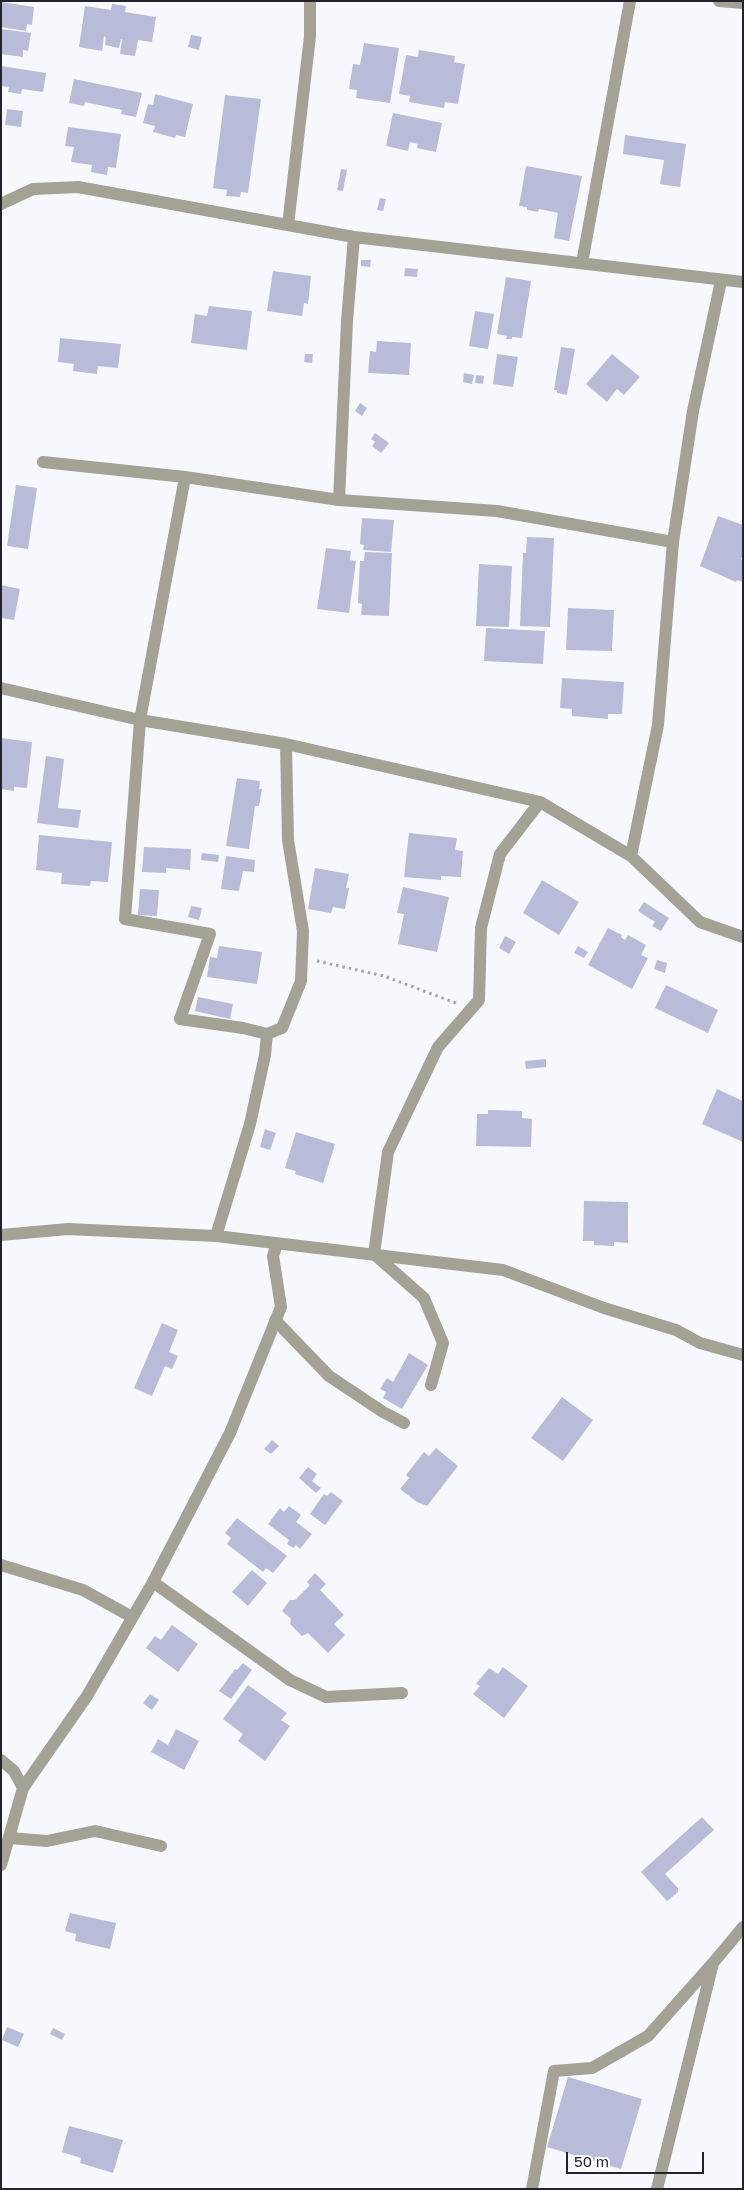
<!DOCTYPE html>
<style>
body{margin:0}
#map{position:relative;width:744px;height:2190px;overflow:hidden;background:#f7f8fe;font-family:"Golos Text",sans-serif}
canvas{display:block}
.frame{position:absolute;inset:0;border:2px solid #22232e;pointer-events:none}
.scale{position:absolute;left:566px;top:2152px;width:138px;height:22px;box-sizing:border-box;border:2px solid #22232e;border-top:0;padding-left:6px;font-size:15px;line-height:18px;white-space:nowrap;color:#22232e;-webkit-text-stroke:4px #fff;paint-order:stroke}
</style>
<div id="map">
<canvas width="744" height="2190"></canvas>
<div class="frame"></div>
<div class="scale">50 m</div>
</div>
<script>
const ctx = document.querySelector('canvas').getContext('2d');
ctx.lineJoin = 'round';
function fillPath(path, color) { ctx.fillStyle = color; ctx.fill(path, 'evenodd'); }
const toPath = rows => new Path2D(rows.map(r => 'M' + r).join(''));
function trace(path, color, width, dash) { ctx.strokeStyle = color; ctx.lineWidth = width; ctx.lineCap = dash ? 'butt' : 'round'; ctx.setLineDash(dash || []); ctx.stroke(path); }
fillPath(toPath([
 [1,2,34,7,32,25,27,24,26,31,1,27],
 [112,4,126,6,125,12,156,17,152,42,138,40,135,56,120,54,122,39,121,39,119,48,105,45,106,37,104,36,102,51,79,47,85,6,111,10],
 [1,29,31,33,28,51,23,50,23,57,1,54],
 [191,35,202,37,199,50,188,47],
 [364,43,399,48,390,103,356,98,357,90,349,89,353,64,360,65],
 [419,50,455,56,454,62,465,64,458,104,445,102,444,108,409,102,410,96,399,94,406,55,418,57],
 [1,66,46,73,43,92,22,89,21,94,8,92,9,87,1,86],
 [74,79,142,93,136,117,121,114,122,110,85,102,84,106,69,103],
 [155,94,193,104,185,137,176,135,175,138,153,132,155,126,143,123,148,104,153,105],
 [225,95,261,99,248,193,241,192,240,197,226,196,227,190,213,188],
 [7,109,23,111,21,127,5,125],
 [393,113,442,123,436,152,417,148,418,144,410,142,408,151,386,146],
 [68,127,121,134,116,168,108,167,107,175,91,172,92,165,71,162,74,147,65,146],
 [625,135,686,144,680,187,660,184,664,160,623,154],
 [526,166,582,176,569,241,554,238,558,213,539,209,538,212,527,210,527,207,519,206],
 [341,169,347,170,343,191,337,190],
 [380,198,386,199,383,211,377,210],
 [361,260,371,260,370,267,361,266],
 [405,268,418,269,417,277,404,276],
 [273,271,311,276,308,304,304,303,302,316,267,311],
 [506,277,531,281,522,338,512,337,512,339,506,339,507,336,497,334],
 [209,306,252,311,247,350,191,343,195,314,207,316],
 [475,311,494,314,488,349,469,346],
 [60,338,121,344,118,368,98,366,97,374,73,371,74,364,58,362],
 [377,341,411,343,409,375,368,373,370,351,376,352],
 [561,347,575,349,567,395,557,393,557,390,554,390],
 [305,354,313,354,312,363,304,362],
 [497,354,518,357,513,387,493,384],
 [612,354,640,377,624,395,617,389,607,402,586,384],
 [464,373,474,375,472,384,463,382],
 [476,375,484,376,483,384,475,383],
 [360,403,367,408,362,416,355,411],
 [375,433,389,443,381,453,372,446,375,442,371,439],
 [16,485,37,488,28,549,7,546],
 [718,516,743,525,743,555,741,559,743,560,743,582,737,580,736,582,700,566],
 [362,518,394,520,391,552,363,550,364,545,360,544],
 [527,537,554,538,550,627,520,626,523,553,526,553],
 [326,548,351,551,350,560,356,561,349,613,317,609],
 [365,552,392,553,389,616,361,615,362,604,358,603,360,561,364,561],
 [479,564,512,566,509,627,476,626],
 [1,585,20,589,14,620,1,618],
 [568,608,614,610,612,651,566,650],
 [486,628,545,631,543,664,484,661],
 [562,678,624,682,622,714,608,714,608,719,572,716,572,709,560,708],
 [1,738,32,742,27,788,14,787,14,791,1,789],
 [46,756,64,759,58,808,81,810,78,828,37,823],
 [237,778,260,781,259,789,262,789,259,806,255,806,249,849,226,846],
 [409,833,457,838,455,850,463,851,461,877,441,876,441,880,404,877],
 [39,835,112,842,108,882,91,881,90,886,61,884,62,873,36,870],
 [144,847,191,849,190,870,166,868,166,873,142,872],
 [202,853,219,855,218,862,201,860],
 [226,856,255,860,254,872,243,871,239,891,221,889],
 [315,868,349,874,346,888,349,888,345,909,333,907,331,913,308,909],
 [542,880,579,902,559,935,523,913],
 [403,887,449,897,437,952,398,944,404,914,397,913],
 [140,889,159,890,157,916,138,915],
 [644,902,669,918,661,931,652,926,655,922,638,911],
 [191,906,202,908,199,920,188,917],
 [608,928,622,935,621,937,625,940,628,935,646,945,641,955,648,958,632,989,588,965],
 [505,936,516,942,509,954,499,948],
 [219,946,262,952,257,984,207,977,210,957,217,958],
 [578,946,588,952,584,958,574,953],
 [657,960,667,963,665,973,654,969],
 [666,985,718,1010,708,1033,655,1008],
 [198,997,233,1004,230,1019,195,1011],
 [546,1059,546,1067,526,1069,525,1061],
 [717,1089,743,1101,743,1142,702,1124],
 [488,1110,522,1111,522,1118,532,1119,531,1147,476,1146,477,1114,488,1114],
 [265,1129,276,1133,270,1150,260,1147],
 [296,1132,335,1144,323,1183,295,1174,296,1171,285,1168],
 [584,1201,628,1202,628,1243,614,1242,614,1246,594,1245,594,1241,583,1241],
 [162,1323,178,1330,169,1352,178,1356,172,1369,165,1366,152,1396,134,1388],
 [409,1353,428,1365,402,1409,383,1398,386,1392,380,1389,387,1378,393,1382],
 [562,1397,593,1420,563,1461,531,1438],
 [272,1440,279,1446,271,1454,264,1449],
 [436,1448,458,1466,427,1506,417,1502,400,1489,409,1478,406,1475,424,1452,429,1456],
 [308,1467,317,1474,312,1481,321,1488,316,1493,299,1478],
 [331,1492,343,1501,325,1525,310,1514,324,1494,327,1496],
 [289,1506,301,1515,296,1522,312,1534,300,1549,296,1545,293,1548,287,1544,289,1540,268,1524,280,1508,284,1512],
 [237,1518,287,1556,273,1573,266,1568,263,1572,227,1544,231,1538,225,1533],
 [252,1570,267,1583,248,1606,232,1592],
 [315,1573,326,1584,320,1590,344,1615,334,1624,345,1635,328,1653,308,1633,302,1636,290,1624,291,1619,282,1611,290,1600,295,1600,310,1585,307,1582],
 [172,1625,198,1644,178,1672,146,1648,155,1636,161,1640],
 [243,1663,252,1670,231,1699,219,1691,235,1669,237,1670],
 [503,1667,528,1686,504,1718,473,1694,480,1686,476,1684,489,1668,498,1674],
 [248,1685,287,1713,281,1720,290,1726,265,1761,238,1741,243,1734,223,1719],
 [150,1694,159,1700,152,1710,143,1703],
 [176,1729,199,1741,184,1770,151,1752,158,1739,168,1745],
 [702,1817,714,1830,665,1874,678,1888,678,1892,667,1901,641,1872],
 [70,1913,116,1923,110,1949,75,1941,76,1934,65,1931],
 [7,2027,24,2034,18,2047,2,2040],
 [53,2028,65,2034,62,2040,50,2034],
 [568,2077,642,2099,621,2169,547,2147],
 [69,2126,123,2140,113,2173,80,2163,81,2158,62,2152]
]), '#b9bcd9');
trace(toPath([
 [317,961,384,976,456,1003]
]), '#a4a5ad', 3, [2.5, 4]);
trace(toPath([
 [719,1,743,3],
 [1,204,33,189,78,187,354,237,743,282],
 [288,225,310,36,310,1],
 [582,263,630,1],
 [43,462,185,477,339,500,497,511,673,542],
 [185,477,140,720,125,919,210,934,180,1019,243,1028,267,1034,265,1055,250,1124,216,1236],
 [339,500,347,321,354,237],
 [1,688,140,720,286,744,540,802,631,856,700,922,743,937],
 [631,856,658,725,673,542,693,411,721,281],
 [267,1034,282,1028,301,981,303,931,288,840,286,744],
 [1,1235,68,1229,216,1236,503,1270,604,1308,676,1330,700,1343,743,1355],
 [275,1320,329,1376,383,1412,404,1423],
 [431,1385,443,1343,424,1298,374,1254,388,1152,438,1047,479,1000,481,928,500,854,540,802],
 [1,1565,83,1590,132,1617],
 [153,1582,290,1680,326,1697,402,1693],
 [1,1760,14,1771,23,1788,1,1865],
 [23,1788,87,1696,153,1582,230,1433,281,1307,273,1256,277,1244],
 [10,1838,47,1841,95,1831,161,1846],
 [532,2189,554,2071,592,2068,648,2036,713,1963],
 [657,2189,713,1963,743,1927]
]), '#a4a195', 12);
</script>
